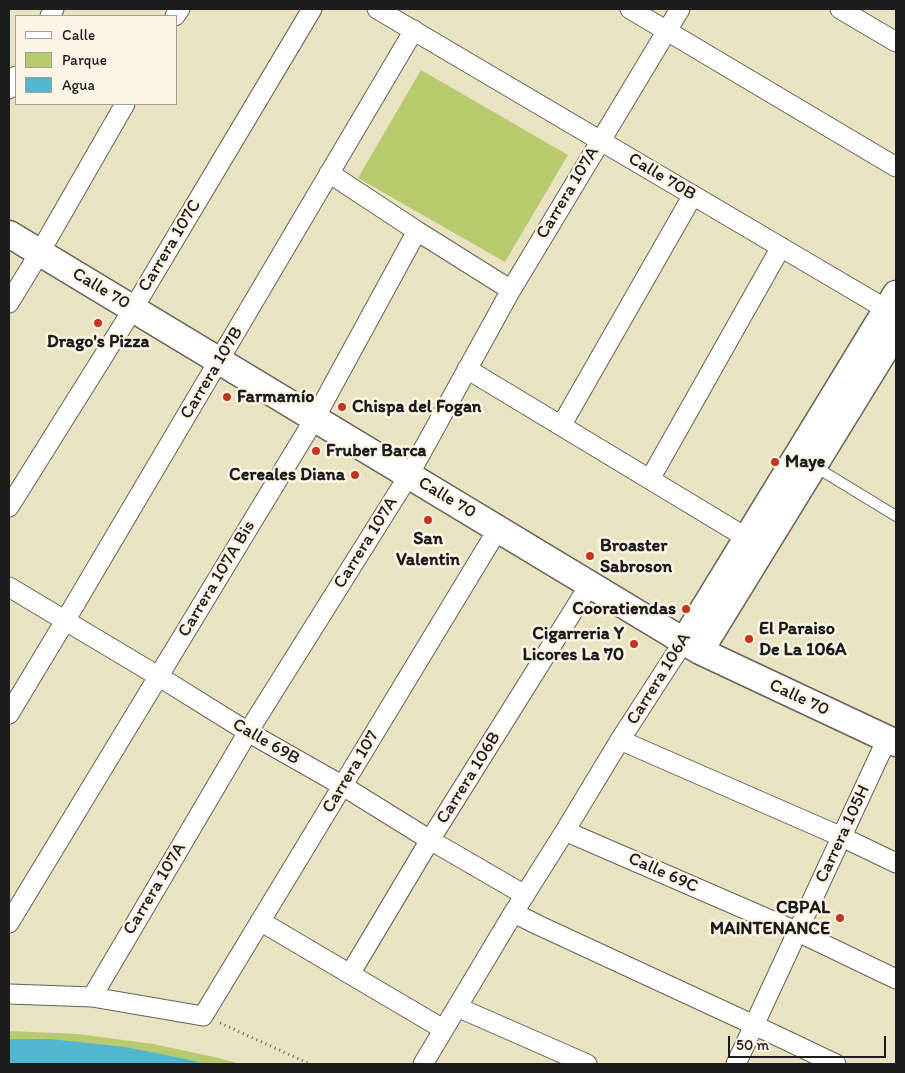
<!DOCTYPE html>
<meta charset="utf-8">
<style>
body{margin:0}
#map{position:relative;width:905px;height:1073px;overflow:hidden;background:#eae3c1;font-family:Itim,sans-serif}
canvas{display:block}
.frame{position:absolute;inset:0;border:10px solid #1c1c1c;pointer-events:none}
.legend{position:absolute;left:15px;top:15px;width:162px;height:90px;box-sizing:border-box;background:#fcf5e5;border:1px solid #a29e95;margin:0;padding:6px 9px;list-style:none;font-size:15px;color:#1c1c1c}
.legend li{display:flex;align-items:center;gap:10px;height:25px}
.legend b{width:25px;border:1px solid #a29e95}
.scale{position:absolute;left:728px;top:1036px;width:158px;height:22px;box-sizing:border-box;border:2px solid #1c1c1c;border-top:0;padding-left:6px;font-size:15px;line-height:18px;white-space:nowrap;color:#1c1c1c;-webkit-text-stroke:4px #fcf5e5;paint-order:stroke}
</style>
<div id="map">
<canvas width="905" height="1073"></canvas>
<div class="frame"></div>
<ul class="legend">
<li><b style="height:6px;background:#fff"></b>Calle</li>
<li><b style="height:14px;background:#b7ca6e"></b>Parque</li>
<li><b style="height:14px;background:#51b6d0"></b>Agua</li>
</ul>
<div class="scale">50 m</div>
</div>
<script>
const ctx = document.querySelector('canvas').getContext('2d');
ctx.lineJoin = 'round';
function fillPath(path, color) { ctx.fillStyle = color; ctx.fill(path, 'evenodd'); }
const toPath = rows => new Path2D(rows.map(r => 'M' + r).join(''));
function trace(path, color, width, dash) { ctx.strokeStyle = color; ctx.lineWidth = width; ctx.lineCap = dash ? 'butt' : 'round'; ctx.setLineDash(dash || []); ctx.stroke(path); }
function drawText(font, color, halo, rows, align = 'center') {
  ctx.font = font + ' Itim,sans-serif'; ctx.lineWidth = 5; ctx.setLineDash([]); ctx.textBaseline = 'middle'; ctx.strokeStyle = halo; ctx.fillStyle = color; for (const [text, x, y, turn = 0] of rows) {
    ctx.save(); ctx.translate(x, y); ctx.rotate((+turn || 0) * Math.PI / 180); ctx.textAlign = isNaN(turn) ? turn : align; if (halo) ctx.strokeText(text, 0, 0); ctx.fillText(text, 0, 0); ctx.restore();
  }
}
fillPath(toPath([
 [421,70,568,155,505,262,358,178],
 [9,1031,78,1034,153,1044,219,1058,240,1064,9,1064]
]), '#b7ca6e');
fillPath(toPath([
 [9,1039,50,1039,125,1047,186,1059,205,1064,9,1064]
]), '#51b6d0');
const lane = toPath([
 [814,466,896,516]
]);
const street = toPath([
 [377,9,896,315],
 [630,9,896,167],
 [840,9,896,42],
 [50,16,54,9],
 [175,16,180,9],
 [9,89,16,76],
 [329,173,417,231,511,290],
 [9,303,40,252,125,104],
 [467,369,747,538],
 [561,426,693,195],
 [650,479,781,247],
 [9,507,133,309,312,9],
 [9,587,158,676,248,732,343,786,430,840,525,895],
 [9,714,65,621,414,30],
 [620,740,842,837,896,863],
 [565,831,798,932,896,979],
 [514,913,538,925,754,1025,836,1064],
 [260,921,443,1029],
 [9,923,315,418,417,231],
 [350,974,430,840,590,584],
 [9,994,92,997,203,1016,498,529],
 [92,997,248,732,409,475,511,290,680,9],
 [457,1007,587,1064],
 [423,1064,514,912,565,831,620,740,684,641],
 [736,1064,887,739]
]);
const secondary = toPath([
 [9,234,700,651,896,743],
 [684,641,896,294],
 [700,651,896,332]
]);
trace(lane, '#646256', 12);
trace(street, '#646256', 21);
trace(secondary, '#646256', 29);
trace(toPath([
 [220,1023,310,1064]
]), '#646256', 3, [1, 4]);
trace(lane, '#fff', 10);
trace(street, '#fff', 19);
trace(secondary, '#fff', 26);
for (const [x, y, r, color] of [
 [98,323,5,"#c8321e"],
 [227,397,5,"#c8321e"],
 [342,407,5,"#c8321e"],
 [316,451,5,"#c8321e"],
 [775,462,5,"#c8321e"],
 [355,475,5,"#c8321e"],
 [428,520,5,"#c8321e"],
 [590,556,5,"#c8321e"],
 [686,609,5,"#c8321e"],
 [749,639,5,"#c8321e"],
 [634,644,5,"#c8321e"],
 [840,918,5,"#c8321e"]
]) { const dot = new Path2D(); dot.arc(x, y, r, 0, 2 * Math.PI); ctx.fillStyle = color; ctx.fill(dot); trace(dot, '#fcf5e5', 2); }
drawText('18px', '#1c1c1c', '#fcf5e5', [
 ["Calle 70B",662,177,31],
 ["Carrera 107A",568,193,-59],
 ["Carrera 107C",170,246,-59],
 ["Calle 70",101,289,31],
 ["Carrera 107B",212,373,-59],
 ["Calle 70",447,498,31],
 ["Carrera 107A",366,543,-58],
 ["Carrera 107A Bis",217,579,-59],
 ["Carrera 106A",659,679,-58],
 ["Calle 70",799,698,25],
 ["Calle 69B",266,742,30],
 ["Carrera 107",351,772,-59],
 ["Carrera 106B",469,778,-58],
 ["Carrera 105H",843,834,-65],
 ["Calle 69C",663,873,24],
 ["Carrera 107A",155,889,-59]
]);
drawText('bold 18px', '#1c1c1c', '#fcf5e5', [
 ["Drago's Pizza",98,342,"center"],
 ["Farmamío",237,397],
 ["Chispa del Fogan",352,407],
 ["Fruber Barca",326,451],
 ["Maye",785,462],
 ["Cereales Diana",345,475,"right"],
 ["San",428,539,"center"],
 ["Valentin",428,560,"center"],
 ["Broaster",600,546],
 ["Sabroson",600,567],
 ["Cooratiendas",676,609,"right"],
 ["El Paraiso",759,629],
 ["De La 106A",759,650],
 ["Cigarreria Y",624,634,"right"],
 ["Licores La 70",624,655,"right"],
 ["CBPAL",830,908,"right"],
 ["MAINTENANCE",830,929,"right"]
], 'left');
</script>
